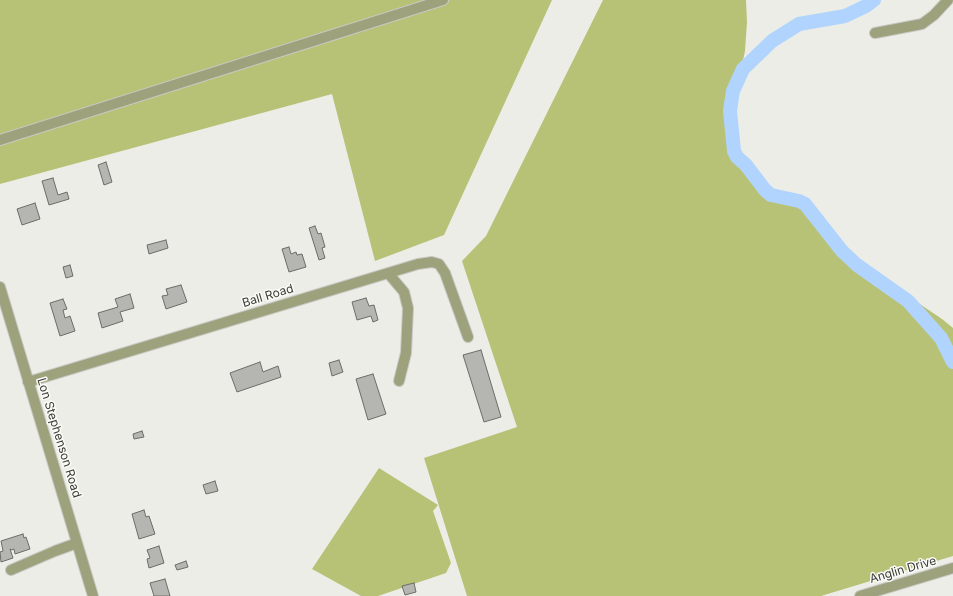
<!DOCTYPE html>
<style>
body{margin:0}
canvas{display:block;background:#ecede7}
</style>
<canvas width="953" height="596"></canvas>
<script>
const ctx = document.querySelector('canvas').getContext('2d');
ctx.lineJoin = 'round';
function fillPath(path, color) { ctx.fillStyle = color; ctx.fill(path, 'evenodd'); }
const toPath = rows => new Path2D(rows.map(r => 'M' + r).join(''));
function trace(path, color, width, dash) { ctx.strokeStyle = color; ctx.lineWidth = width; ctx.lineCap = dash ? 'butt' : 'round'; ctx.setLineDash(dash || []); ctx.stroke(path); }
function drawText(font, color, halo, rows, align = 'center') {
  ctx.font = font + ' Inter,sans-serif'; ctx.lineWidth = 3; ctx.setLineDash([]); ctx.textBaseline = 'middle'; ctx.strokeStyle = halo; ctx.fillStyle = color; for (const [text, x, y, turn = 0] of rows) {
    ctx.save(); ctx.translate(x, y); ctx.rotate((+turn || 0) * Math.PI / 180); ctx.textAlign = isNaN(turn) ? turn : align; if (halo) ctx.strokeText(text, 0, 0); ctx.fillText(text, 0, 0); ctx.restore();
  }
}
fillPath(toPath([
 [0,0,552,0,444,235,375,261,332,94,0,184],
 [603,0,746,0,747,22,745,51,742,65,729,93,728,108,730,131,750,178,762,191,778,196,800,198,841,251,942,319,953,328,953,556,821,596,467,596,424,458,517,427,462,261,486,236],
 [379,468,438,505,433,511,451,563,446,573,378,596,361,596,312,569]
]), '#b8c276');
trace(toPath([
 [874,0,866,6,845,16,799,24,772,41,743,69,733,91,730,111,734,151,737,157,746,165,765,190,771,195,799,201,805,204,842,251,857,265,908,301,941,338,953,362]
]), '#b1d4fe', 14);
const building = toPath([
 [106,162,112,182,104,185,98,165,106,162],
 [53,178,58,195,67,192,69,199,49,205,42,181,53,178],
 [35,203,40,219,22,225,17,209,35,203],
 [315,226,318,234,321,233,325,247,322,248,325,258,319,260,309,228,315,226],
 [166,240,168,248,149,254,147,245,166,240],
 [289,247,291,254,296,252,297,255,302,254,306,267,289,272,282,249,289,247],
 [70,265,73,276,66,278,63,267,70,265],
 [181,285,187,302,166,309,162,296,168,295,166,289,181,285],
 [130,294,134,308,120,312,123,321,102,328,98,313,118,307,115,299,130,294],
 [366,298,369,306,374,305,378,320,373,322,371,316,357,320,352,302,366,298],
 [63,299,67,309,63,310,65,318,70,316,75,331,60,336,50,303,63,299],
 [481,350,501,417,484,422,463,355,481,350],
 [339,360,343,372,332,376,329,363,339,360],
 [260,362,263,372,278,366,281,377,237,392,230,373,260,362],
 [373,374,386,414,368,420,356,379,373,374],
 [142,431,144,437,134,439,133,434,142,431],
 [215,481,218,491,206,494,203,485,215,481],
 [144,510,146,517,149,516,155,534,139,539,132,514,144,510],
 [23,534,24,538,26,537,30,549,15,554,14,549,12,550,10,549,13,558,1,562,0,552,3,551,1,541,23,534],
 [159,546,164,563,149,568,147,559,150,558,147,550,159,546],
 [186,561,188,567,177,570,175,565,186,561],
 [165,579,170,596,154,596,150,583,165,579],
 [414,583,416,592,405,595,402,586,414,583]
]);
fillPath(building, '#b5b6b1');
trace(building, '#6c6d68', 1);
const minor = toPath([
 [875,33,922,24,934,15,948,0],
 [0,140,443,0],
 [388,273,404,292,408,308,406,353,399,381],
 [0,287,93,596],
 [28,382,418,264,432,262,439,264,445,273,468,337],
 [11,570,55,551,77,543],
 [860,596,953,568]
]);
trace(minor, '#c8c9c4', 12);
trace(minor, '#9da27d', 10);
drawText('12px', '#3a3a38', '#fafbf5', [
 ["Ball Road",268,296,-17],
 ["Lon Stephenson Road",59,438,73],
 ["Anglin Drive",903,570,-16]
]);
</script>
